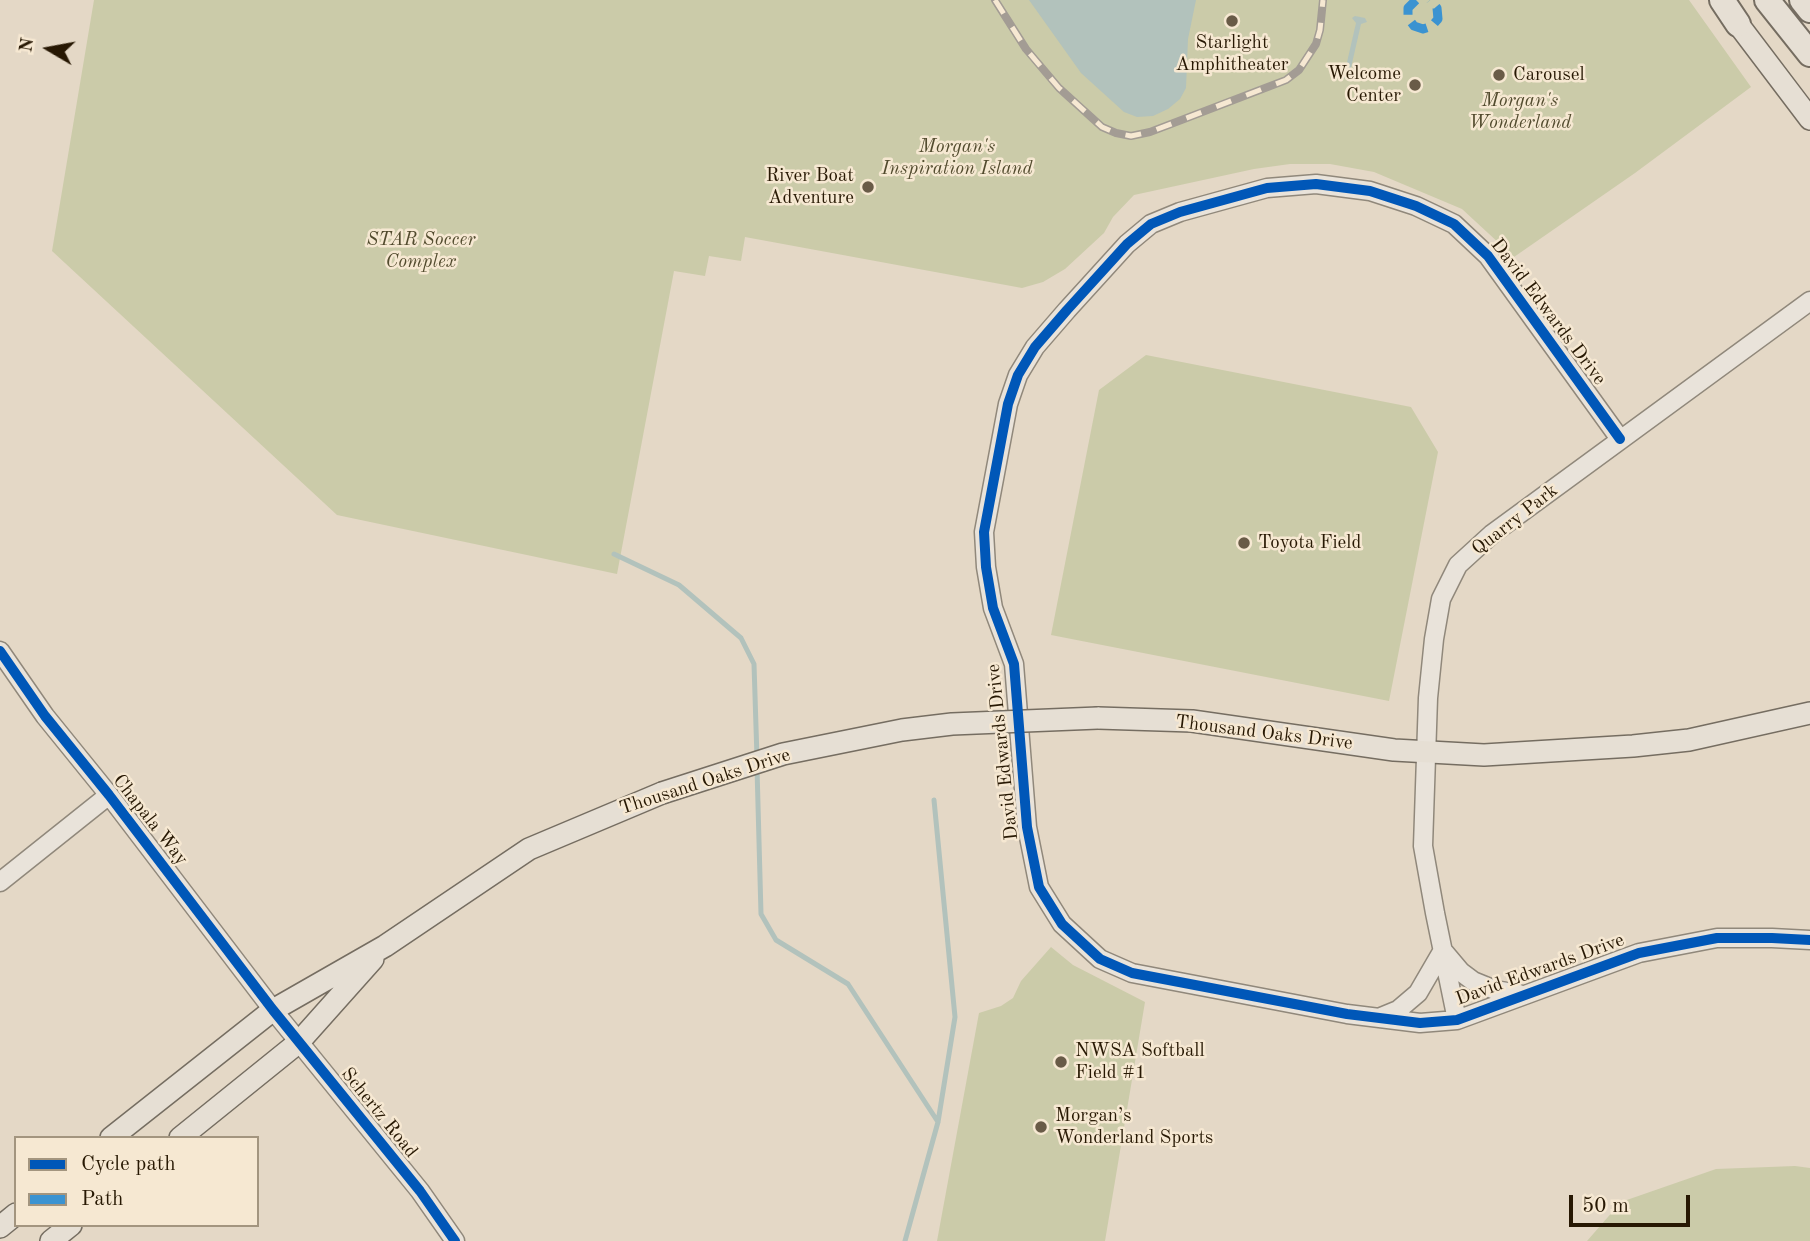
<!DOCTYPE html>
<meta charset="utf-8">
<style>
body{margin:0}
#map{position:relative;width:1810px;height:1241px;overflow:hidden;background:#e4d8c6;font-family:"Old Standard TT",serif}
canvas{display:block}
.legend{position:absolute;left:14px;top:1136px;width:245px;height:91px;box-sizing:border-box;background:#f6e8d2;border:2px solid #a3957f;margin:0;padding:9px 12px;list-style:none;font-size:21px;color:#271803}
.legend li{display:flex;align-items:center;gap:14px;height:35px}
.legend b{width:35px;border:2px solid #a3957f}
.north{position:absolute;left:14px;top:14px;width:70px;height:70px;-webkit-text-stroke:5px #f6e8d2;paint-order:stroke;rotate:280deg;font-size:19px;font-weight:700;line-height:28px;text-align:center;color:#271803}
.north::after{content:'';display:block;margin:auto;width:24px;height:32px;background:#271803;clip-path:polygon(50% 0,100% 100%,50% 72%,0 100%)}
.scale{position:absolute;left:1569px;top:1195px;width:121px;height:32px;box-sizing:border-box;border:4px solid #271803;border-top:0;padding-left:9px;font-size:21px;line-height:24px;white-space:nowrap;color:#271803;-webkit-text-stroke:5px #f6e8d2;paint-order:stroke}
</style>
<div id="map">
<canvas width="1810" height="1241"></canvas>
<ul class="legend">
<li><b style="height:9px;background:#0057b8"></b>Cycle path</li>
<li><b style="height:9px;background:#3b93d1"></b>Path</li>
</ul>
<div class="north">N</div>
<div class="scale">50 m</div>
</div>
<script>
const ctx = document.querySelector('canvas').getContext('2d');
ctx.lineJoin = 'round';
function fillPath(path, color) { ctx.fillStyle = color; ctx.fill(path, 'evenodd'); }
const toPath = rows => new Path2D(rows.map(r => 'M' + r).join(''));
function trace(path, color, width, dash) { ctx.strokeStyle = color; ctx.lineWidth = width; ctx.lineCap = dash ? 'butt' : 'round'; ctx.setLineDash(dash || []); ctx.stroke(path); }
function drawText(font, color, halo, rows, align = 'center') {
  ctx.font = font + ' "Old Standard TT",serif'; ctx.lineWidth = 5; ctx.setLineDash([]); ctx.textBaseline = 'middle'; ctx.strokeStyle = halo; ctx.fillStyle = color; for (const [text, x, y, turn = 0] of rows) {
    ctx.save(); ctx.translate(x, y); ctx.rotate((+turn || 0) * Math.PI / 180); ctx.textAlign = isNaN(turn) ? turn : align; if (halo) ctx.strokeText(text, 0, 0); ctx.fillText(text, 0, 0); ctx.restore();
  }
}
fillPath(toPath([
 [94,0,1689,0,1751,87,1635,173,1514,257,1462,209,1374,172,1330,164,1290,164,1254,169,1134,195,1113,217,1104,233,1065,269,1043,282,1022,288,745,237,741,261,709,256,705,276,674,271,617,574,337,515,52,251],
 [1146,355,1411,407,1438,452,1389,701,1051,635,1099,390],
 [1051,947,1073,965,1145,1002,1105,1241,937,1241,979,1013,1001,1006,1013,998,1021,981],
 [1795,1166,1810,1168,1810,1241,1587,1241,1621,1202,1716,1169]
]), '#cbcba9');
fillPath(toPath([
 [1029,0,1196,0,1188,39,1186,88,1180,99,1168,109,1153,116,1137,117,1124,112,1081,73],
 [1355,16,1365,18,1367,22,1361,24,1350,72,1355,74,1355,77,1352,80,1342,78,1339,74,1345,71,1356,23,1352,18]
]), '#b2c2bc');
trace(toPath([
 [614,554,679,585,741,638,754,664,757,758],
 [757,768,761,914,776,940,848,984,938,1122],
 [905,1241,938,1122,955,1017,934,800]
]), '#b2c2bc', 5);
const minor = toPath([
 [1620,439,1488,256,1454,224,1416,206,1370,191,1316,184,1267,188,1180,212,1151,224,1127,244,1067,310,1035,347,1018,375,1008,404,984,532,986,567,993,608,1014,664,1027,827,1039,887,1062,924,1100,959,1132,973,1347,1014,1420,1023,1457,1020,1639,953,1717,938,1772,938,1810,940],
 [0,651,45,716,109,795,273,1010,420,1191,455,1241],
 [0,882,109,795],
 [1445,953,1461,972,1473,981,1495,990,1519,994],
 [1381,1017,1398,1010,1418,993,1443,950],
 [1457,1020,1435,913,1423,846,1428,698,1434,639,1441,599,1458,565,1492,534,1810,301]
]);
const major = toPath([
 [1738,24,1810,119],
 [1098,718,1192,721,1394,750,1484,755,1633,746,1689,740,1810,713],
 [111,1138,273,1010,385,946,529,849,662,793],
 [180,1138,299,1042,373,959],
 [0,1227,16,1214],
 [51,1241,71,1225]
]);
const highway = toPath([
 [1722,0,1738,24],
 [1767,0,1810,54],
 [1802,0,1810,10]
]);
trace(minor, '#90887b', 21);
trace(major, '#756d61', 24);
trace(highway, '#756d61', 28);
trace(minor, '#e9e3da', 18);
trace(major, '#e6dfd4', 21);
trace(highway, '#e6dfd4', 24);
const rail = toPath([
 [995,0,1026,49,1059,88,1102,127,1116,133,1131,136,1150,132,1286,80,1299,70,1316,44,1320,30,1323,0]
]);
trace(rail, '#a39c94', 8);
trace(rail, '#f6e8d2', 5, [16]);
const majorBridge = toPath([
 [662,793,783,754,902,730,952,724,1098,718]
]);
trace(majorBridge, '#756d61', 24, []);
trace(majorBridge, '#e6dfd4', 21);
trace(toPath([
 [1416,0,1408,8,1408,18,1414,26,1423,29,1432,26,1438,19,1437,8,1430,0]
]), '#3b93d1', 9, [18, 9]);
trace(toPath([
 [1620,439,1488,256,1454,224,1416,206,1370,191,1316,184,1267,188,1180,212,1151,224,1127,244,1067,310,1035,347,1018,375,1008,404,984,532,986,567,993,608,1014,664,1027,827,1039,887,1062,924,1100,959,1132,973,1347,1014,1420,1023,1457,1020,1639,953,1717,938,1772,938,1810,940],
 [0,651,45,716,109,795,273,1010,420,1191,455,1241]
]), '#0057b8', 10);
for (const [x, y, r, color] of [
 [1232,21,7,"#695b47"],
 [1499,75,7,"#695b47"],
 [1415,85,7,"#695b47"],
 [868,187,7,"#695b47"],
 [1244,543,7,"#695b47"],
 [1061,1062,7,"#695b47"],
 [1041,1127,7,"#695b47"]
]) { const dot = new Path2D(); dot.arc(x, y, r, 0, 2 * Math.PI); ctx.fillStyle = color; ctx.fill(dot); trace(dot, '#f6e8d2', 2.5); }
drawText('19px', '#271803', '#f6e8d2', [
 ["Starlight",1232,43,"center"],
 ["Amphitheater",1232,65,"center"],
 ["Welcome",1401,74,"right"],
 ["Center",1401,96,"right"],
 ["Carousel",1513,75],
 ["River Boat",854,176,"right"],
 ["Adventure",854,198,"right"],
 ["Toyota Field",1258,543],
 ["NWSA Softball",1075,1051],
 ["Field #1",1075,1073],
 ["Morgan’s",1055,1116],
 ["Wonderland Sports",1055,1138]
], 'left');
drawText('italic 19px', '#524b2e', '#f6e8d2', [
 ["Morgan's",1520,101],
 ["Wonderland",1520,123],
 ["Morgan's",957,147],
 ["Inspiration Island",957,169],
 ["STAR Soccer",421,240],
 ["Complex",421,262]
]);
drawText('19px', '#271803', '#f6e8d2', [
 ["David Edwards Drive",1548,312,53],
 ["Quarry Park",1515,520,-38],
 ["Thousand Oaks Drive",1264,733,7],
 ["David Edwards Drive",1003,752,-96],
 ["Thousand Oaks Drive",705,782,-18],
 ["Chapala Way",150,820,52],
 ["David Edwards Drive",1540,970,-20],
 ["Schertz Road",379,1113,51]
]);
</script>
